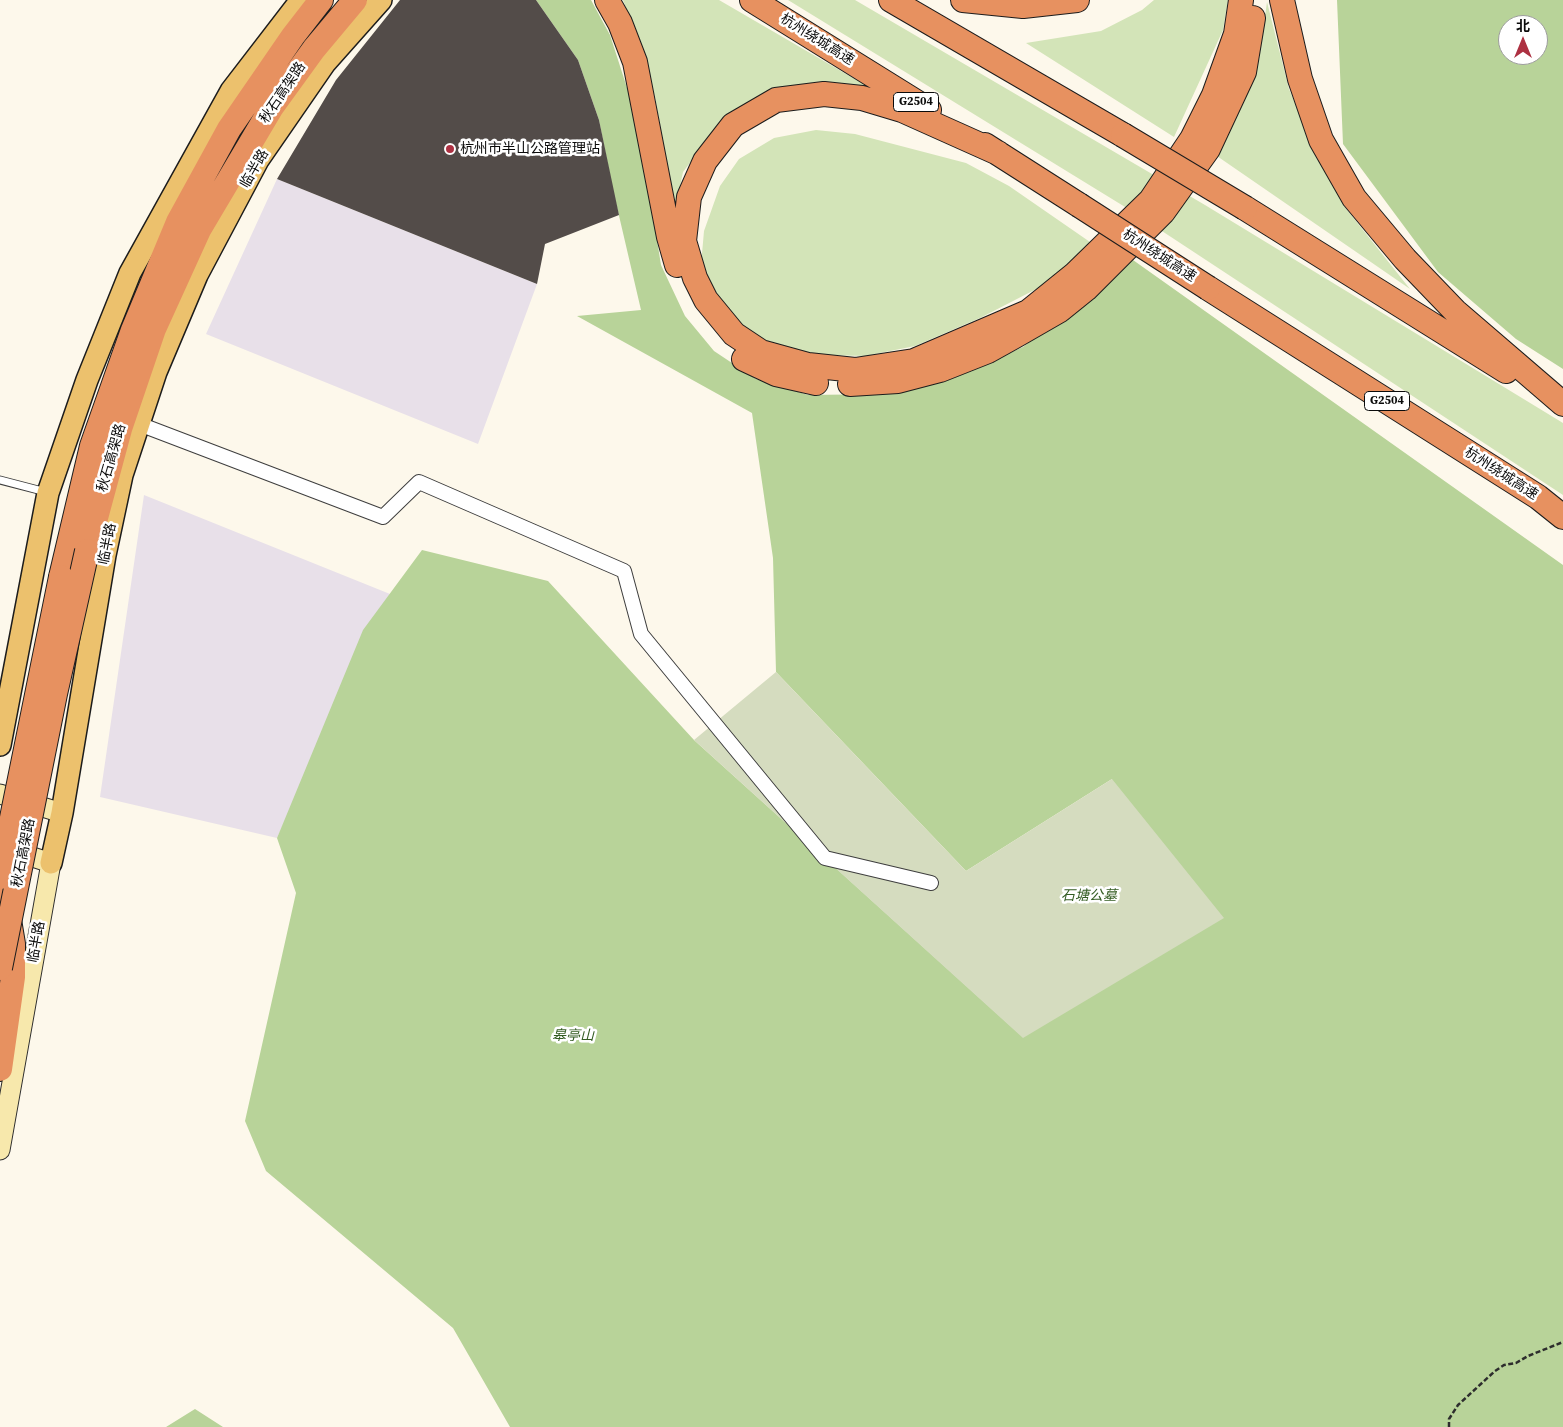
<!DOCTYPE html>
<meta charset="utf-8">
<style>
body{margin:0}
#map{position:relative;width:1563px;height:1427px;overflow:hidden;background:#fdf8eb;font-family:"Source Serif 4","Noto Sans SC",serif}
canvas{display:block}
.north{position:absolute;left:1498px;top:15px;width:50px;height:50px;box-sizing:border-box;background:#fff;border:1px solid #9d9d9d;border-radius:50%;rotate:0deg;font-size:14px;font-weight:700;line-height:20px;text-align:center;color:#0b0b0b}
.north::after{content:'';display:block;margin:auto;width:18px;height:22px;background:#ad3142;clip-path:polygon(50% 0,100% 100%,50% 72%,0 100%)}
</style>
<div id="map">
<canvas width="1563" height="1427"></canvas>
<div class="north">北</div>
</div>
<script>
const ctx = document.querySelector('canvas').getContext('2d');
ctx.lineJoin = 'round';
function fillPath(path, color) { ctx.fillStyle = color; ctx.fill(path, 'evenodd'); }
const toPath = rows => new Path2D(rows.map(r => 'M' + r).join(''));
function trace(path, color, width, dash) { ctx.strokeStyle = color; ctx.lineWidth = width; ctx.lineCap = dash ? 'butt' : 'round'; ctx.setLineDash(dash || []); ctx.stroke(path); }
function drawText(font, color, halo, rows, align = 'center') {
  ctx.font = font + ' "Source Serif 4","Noto Sans SC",serif'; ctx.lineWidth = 5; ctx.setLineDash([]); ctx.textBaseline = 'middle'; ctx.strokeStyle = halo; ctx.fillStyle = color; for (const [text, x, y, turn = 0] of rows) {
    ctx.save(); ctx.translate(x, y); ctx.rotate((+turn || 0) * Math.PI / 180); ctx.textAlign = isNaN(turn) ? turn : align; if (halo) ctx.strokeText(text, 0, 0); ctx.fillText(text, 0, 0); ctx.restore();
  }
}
fillPath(toPath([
 [277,179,537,284,478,444,206,334],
 [144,495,390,594,277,838,100,797]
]), '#e8e0e9');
fillPath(toPath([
 [623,0,719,0,872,89,723,119,683,172,672,223,664,147,655,97,639,45],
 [788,0,855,0,1205,205,1563,423,1563,495,1130,210],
 [1154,0,1228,0,1223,30,1174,137,1026,43,1101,31,1142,10],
 [1267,2,1289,89,1311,141,1344,206,1410,289,1214,154,1239,111,1259,60],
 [816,130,855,134,966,163,1009,186,1090,242,1048,283,980,318,915,346,865,356,784,354,743,330,719,297,701,265,704,231,720,186,739,159,774,138]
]), '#d3e4b8');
fillPath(toPath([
 [536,0,591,0,610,35,638,122,661,265,685,316,714,351,756,379,808,395,887,394,961,374,1023,347,1133,260,1563,565,1563,1427,510,1427,453,1328,266,1171,245,1121,296,893,277,838,363,630,422,550,548,581,694,740,1023,1037,1112,779,966,871,776,672,773,558,752,413,577,316,641,310,613,190,599,120,578,60],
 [1337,0,1563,0,1563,369,1516,339,1438,272,1343,144],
 [1508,25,1538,25,1538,55,1508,55],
 [195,1409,223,1427,166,1427]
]), '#b8d399');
fillPath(toPath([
 [776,672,966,871,1112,779,1224,918,1023,1038,694,740]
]), '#d5dcbf');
fillPath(toPath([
 [400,0,536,0,578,60,599,120,619,215,545,244,537,284,277,179,336,80]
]), '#534c49');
const lane = toPath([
 [0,480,46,492]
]);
const street = toPath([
 [139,424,383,517,419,482,624,571,641,634,825,858,931,883]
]);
const secondary = toPath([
 [0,794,62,813],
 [0,1150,51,863,11,850]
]);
const primary = toPath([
 [0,745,48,493,87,380,130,273,231,91,301,0],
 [51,863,62,813,105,555,122,475,156,372,197,275,258,160,325,63,381,0]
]);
const highway = toPath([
 [607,0,620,23,635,62,669,237,677,265],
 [752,0,929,110],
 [891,0,1123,135],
 [963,0,1023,6,1077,0],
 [1282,0,1300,79,1321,140,1354,198,1405,259,1455,311,1563,404],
 [985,145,1079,205],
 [998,153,902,110,862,98,824,94,776,100,733,125,705,161,689,197,684,241,695,278,706,300,734,334,761,352,808,365,855,370,914,361,1028,312,1075,274,1151,200,1192,139,1214,95,1236,34,1241,0],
 [1245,208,1506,371],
 [1208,288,1538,497,1563,517],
 [744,359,776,374,816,383],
 [850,384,898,381,940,370,988,351,1015,336,1060,310,1086,289,1163,212,1208,149,1244,72,1253,18],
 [87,551,120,429,154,329,199,230,272,107,314,49,355,0],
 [61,577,92,446,133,330,178,222,229,129,293,36,321,0],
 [0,885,7,908,13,944,13,977,0,1069]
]);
trace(lane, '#3e3e3e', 9);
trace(street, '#3e3e3e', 16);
trace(secondary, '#2d2d2d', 21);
trace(primary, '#1c1c1c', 24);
trace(highway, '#1c1c1c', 26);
trace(toPath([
 [1449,1427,1449,1419,1458,1405,1495,1371,1504,1365,1516,1363,1528,1356,1563,1342]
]), '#2d2d2d', 2.5, [5, 2.5]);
trace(lane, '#fff', 7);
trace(street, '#fff', 14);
trace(secondary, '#f7e8ac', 19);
trace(primary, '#ecc16d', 21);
trace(highway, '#e79160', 24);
const highwayBridge = toPath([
 [1123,135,1245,208],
 [1079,205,1208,288],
 [0,877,61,577],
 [0,968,55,694,87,551]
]);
trace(highwayBridge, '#1c1c1c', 26, []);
trace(highwayBridge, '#e79160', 24);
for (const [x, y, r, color] of [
 [450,149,5,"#ad3142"]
]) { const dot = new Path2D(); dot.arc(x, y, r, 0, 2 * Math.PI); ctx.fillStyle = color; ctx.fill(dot); trace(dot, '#fff', 2); }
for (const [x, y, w] of [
 [916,102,45],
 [1387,401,45]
]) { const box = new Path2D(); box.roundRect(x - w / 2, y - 9.5, w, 19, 4); ctx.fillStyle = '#fff'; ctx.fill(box); trace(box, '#0b0b0b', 1); }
drawText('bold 12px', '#0b0b0b', null, [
 ["G2504",916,102],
 ["G2504",1387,401]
]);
drawText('14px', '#0b0b0b', '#fff', [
 ["杭州绕城高速",817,40,32],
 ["秋石高架路",283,93,-56],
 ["临半路",255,169,-60],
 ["杭州绕城高速",1159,256,33],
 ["秋石高架路",112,458,-74],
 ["杭州绕城高速",1501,474,33],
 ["临半路",108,544,-79],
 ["秋石高架路",24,853,-79],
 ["临半路",37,942,-80]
]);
drawText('14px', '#0b0b0b', '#fff', [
 ["杭州市半山公路管理站",460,149]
], 'left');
drawText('italic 14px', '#335c22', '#fff', [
 ["石塘公墓",1089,896],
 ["皋亭山",573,1036]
]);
</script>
